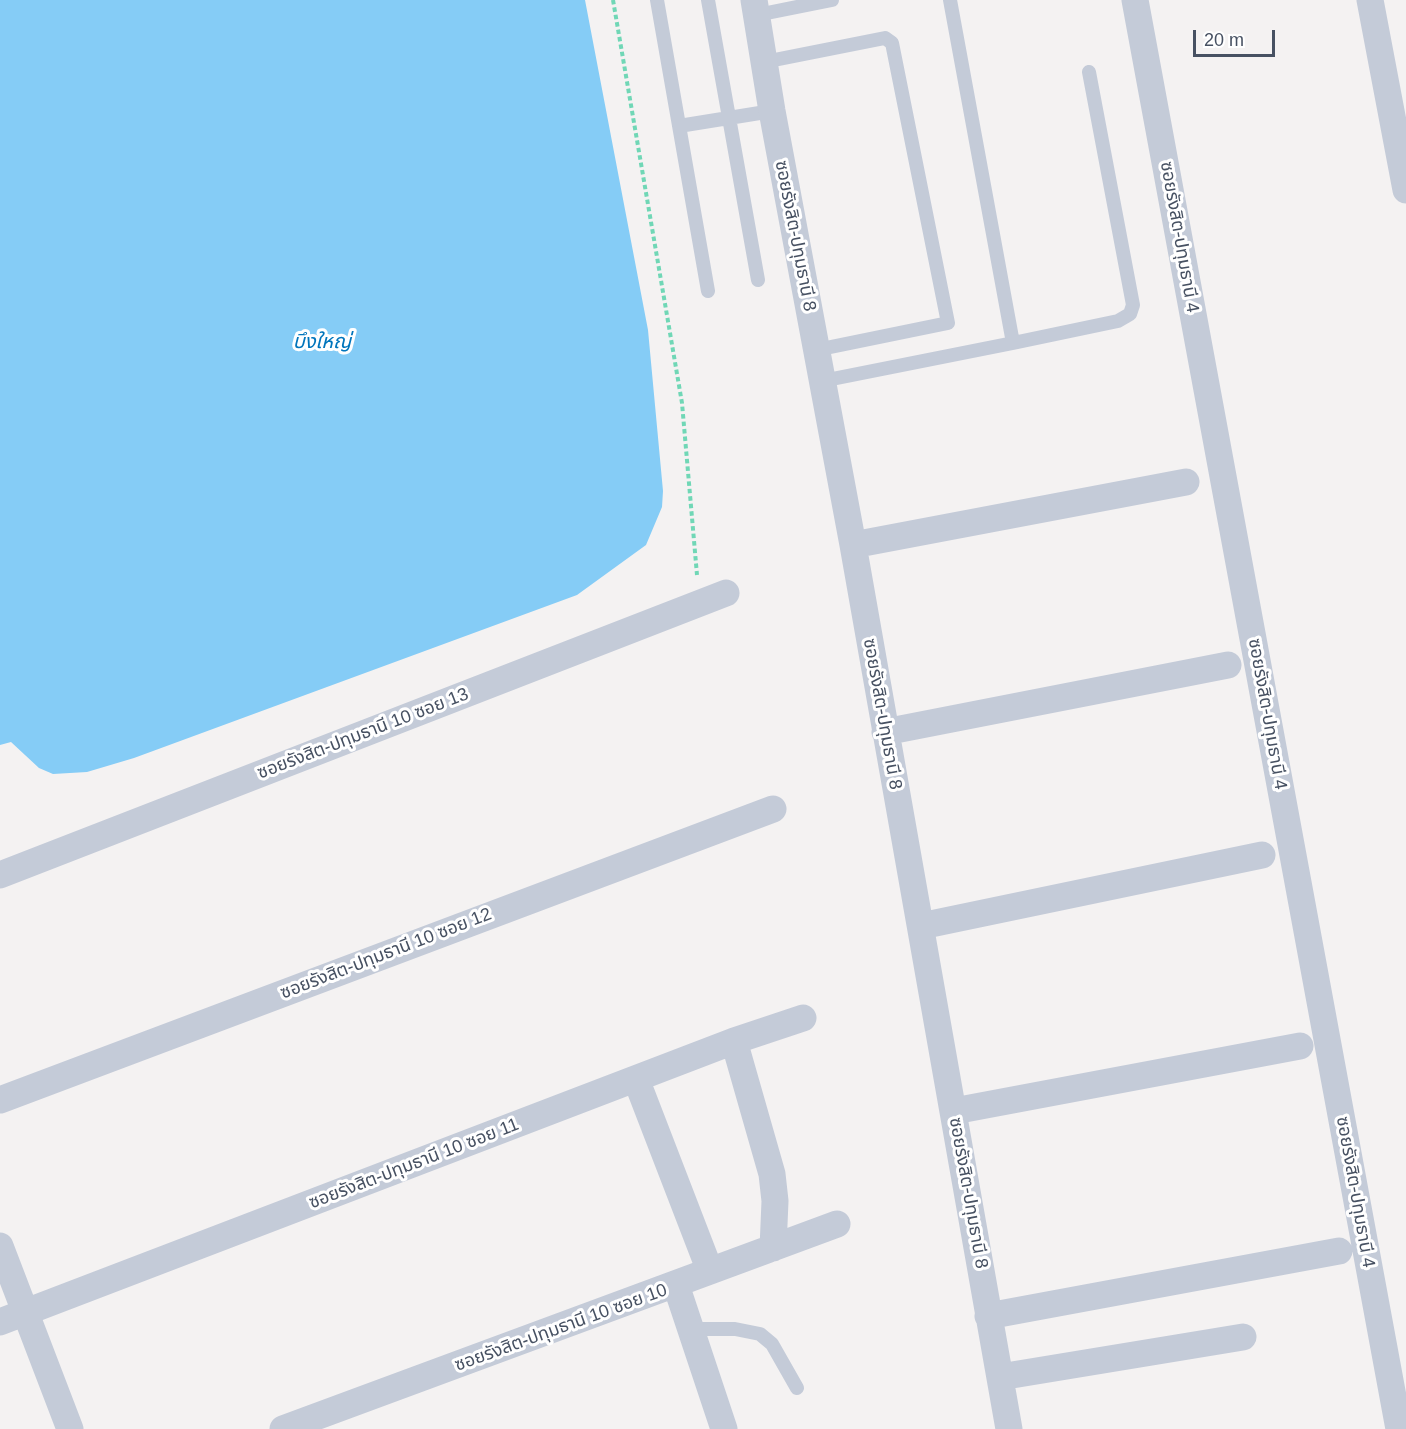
<!DOCTYPE html>
<meta charset="utf-8">
<style>
body{margin:0}
#map{position:relative;width:1406px;height:1429px;overflow:hidden;background:#f4f2f2;font-family:Helvetica,sans-serif}
canvas{display:block}
.scale{position:absolute;left:1193px;top:30px;width:82px;height:27px;box-sizing:border-box;border:3px solid #475162;border-top:0;padding-left:8px;font-size:18px;line-height:21px;white-space:nowrap;color:#475162;-webkit-text-stroke:4px #fff;paint-order:stroke}
</style>
<div id="map">
<canvas width="1406" height="1429"></canvas>
<div class="scale">20 m</div>
</div>
<script>
const ctx = document.querySelector('canvas').getContext('2d');
ctx.lineJoin = 'round';
function fillPath(path, color) { ctx.fillStyle = color; ctx.fill(path, 'evenodd'); }
const toPath = rows => new Path2D(rows.map(r => 'M' + r).join(''));
function trace(path, color, width, dash) { ctx.strokeStyle = color; ctx.lineWidth = width; ctx.lineCap = dash ? 'butt' : 'round'; ctx.setLineDash(dash || []); ctx.stroke(path); }
function drawText(font, color, halo, rows, align = 'center') {
  ctx.font = font + ' Helvetica,"Noto Sans Thai",sans-serif'; ctx.lineWidth = 6; ctx.setLineDash([]); ctx.textBaseline = 'middle'; ctx.strokeStyle = halo; ctx.fillStyle = color; for (const [text, x, y, turn = 0] of rows) {
    ctx.save(); ctx.translate(x, y); ctx.rotate((+turn || 0) * Math.PI / 180); ctx.textAlign = isNaN(turn) ? turn : align; if (halo) ctx.strokeText(text, 0, 0); ctx.fillText(text, 0, 0); ctx.restore();
  }
}
fillPath(toPath([
 [0,0,585,0,648,330,663,491,662,507,646,545,577,595,134,758,87,772,53,774,39,768,11,742,0,745]
]), '#85ccf6');
trace(toPath([
 [613,0,682,403,697,575]
]), '#70d7b6', 4, [4.5, 3]);
trace(toPath([
 [657,0,708,291],
 [708,0,758,280],
 [757,15,832,0],
 [764,62,885,38,892,43,948,323,816,350],
 [679,126,772,111],
 [1013,343,1118,321,1130,314,1133,305,1089,72],
 [822,381,1013,343,950,0],
 [692,1329,735,1329,760,1334,772,1344,797,1388]
]), '#c4cbd8', 14);
trace(toPath([
 [754,0,772,111,853,545,1009,1429],
 [1135,0,1399,1429],
 [1370,0,1406,190],
 [853,545,1186,482],
 [885,732,1228,665],
 [0,875,726,593],
 [921,926,1262,855],
 [734,1041,772,1174,775,1201,773,1248],
 [636,1079,710,1271],
 [0,1100,773,809],
 [954,1111,1300,1046],
 [0,1246,70,1429],
 [676,1285,724,1429],
 [988,1316,1339,1251],
 [0,1322,734,1041,803,1018],
 [1000,1377,1243,1337],
 [283,1429,837,1224]
]), '#c4cbd8', 27);
drawText('18px', '#475162', '#fff', [
 ["ซอยรังสิต-ปทุมธานี 8",795,236,79],
 ["ซอยรังสิต-ปทุมธานี 4",1179,237,80],
 ["ซอยรังสิต-ปทุมธานี 8",882,714,80],
 ["ซอยรังสิต-ปทุมธานี 4",1267,714,80],
 ["ซอยรังสิต-ปทุมธานี 10 ซอย 13",363,734,-21],
 ["ซอยรังสิต-ปทุมธานี 10 ซอย 12",386,954,-21],
 ["ซอยรังสิต-ปทุมธานี 10 ซอย 11",414,1164,-21],
 ["ซอยรังสิต-ปทุมธานี 4",1355,1192,80],
 ["ซอยรังสิต-ปทุมธานี 8",968,1193,80],
 ["ซอยรังสิต-ปทุมธานี 10 ซอย 10",561,1328,-20]
]);
drawText('italic 20px', '#0075bc', '#fff', [
 ["บึงใหญ่",322,342]
]);
</script>
